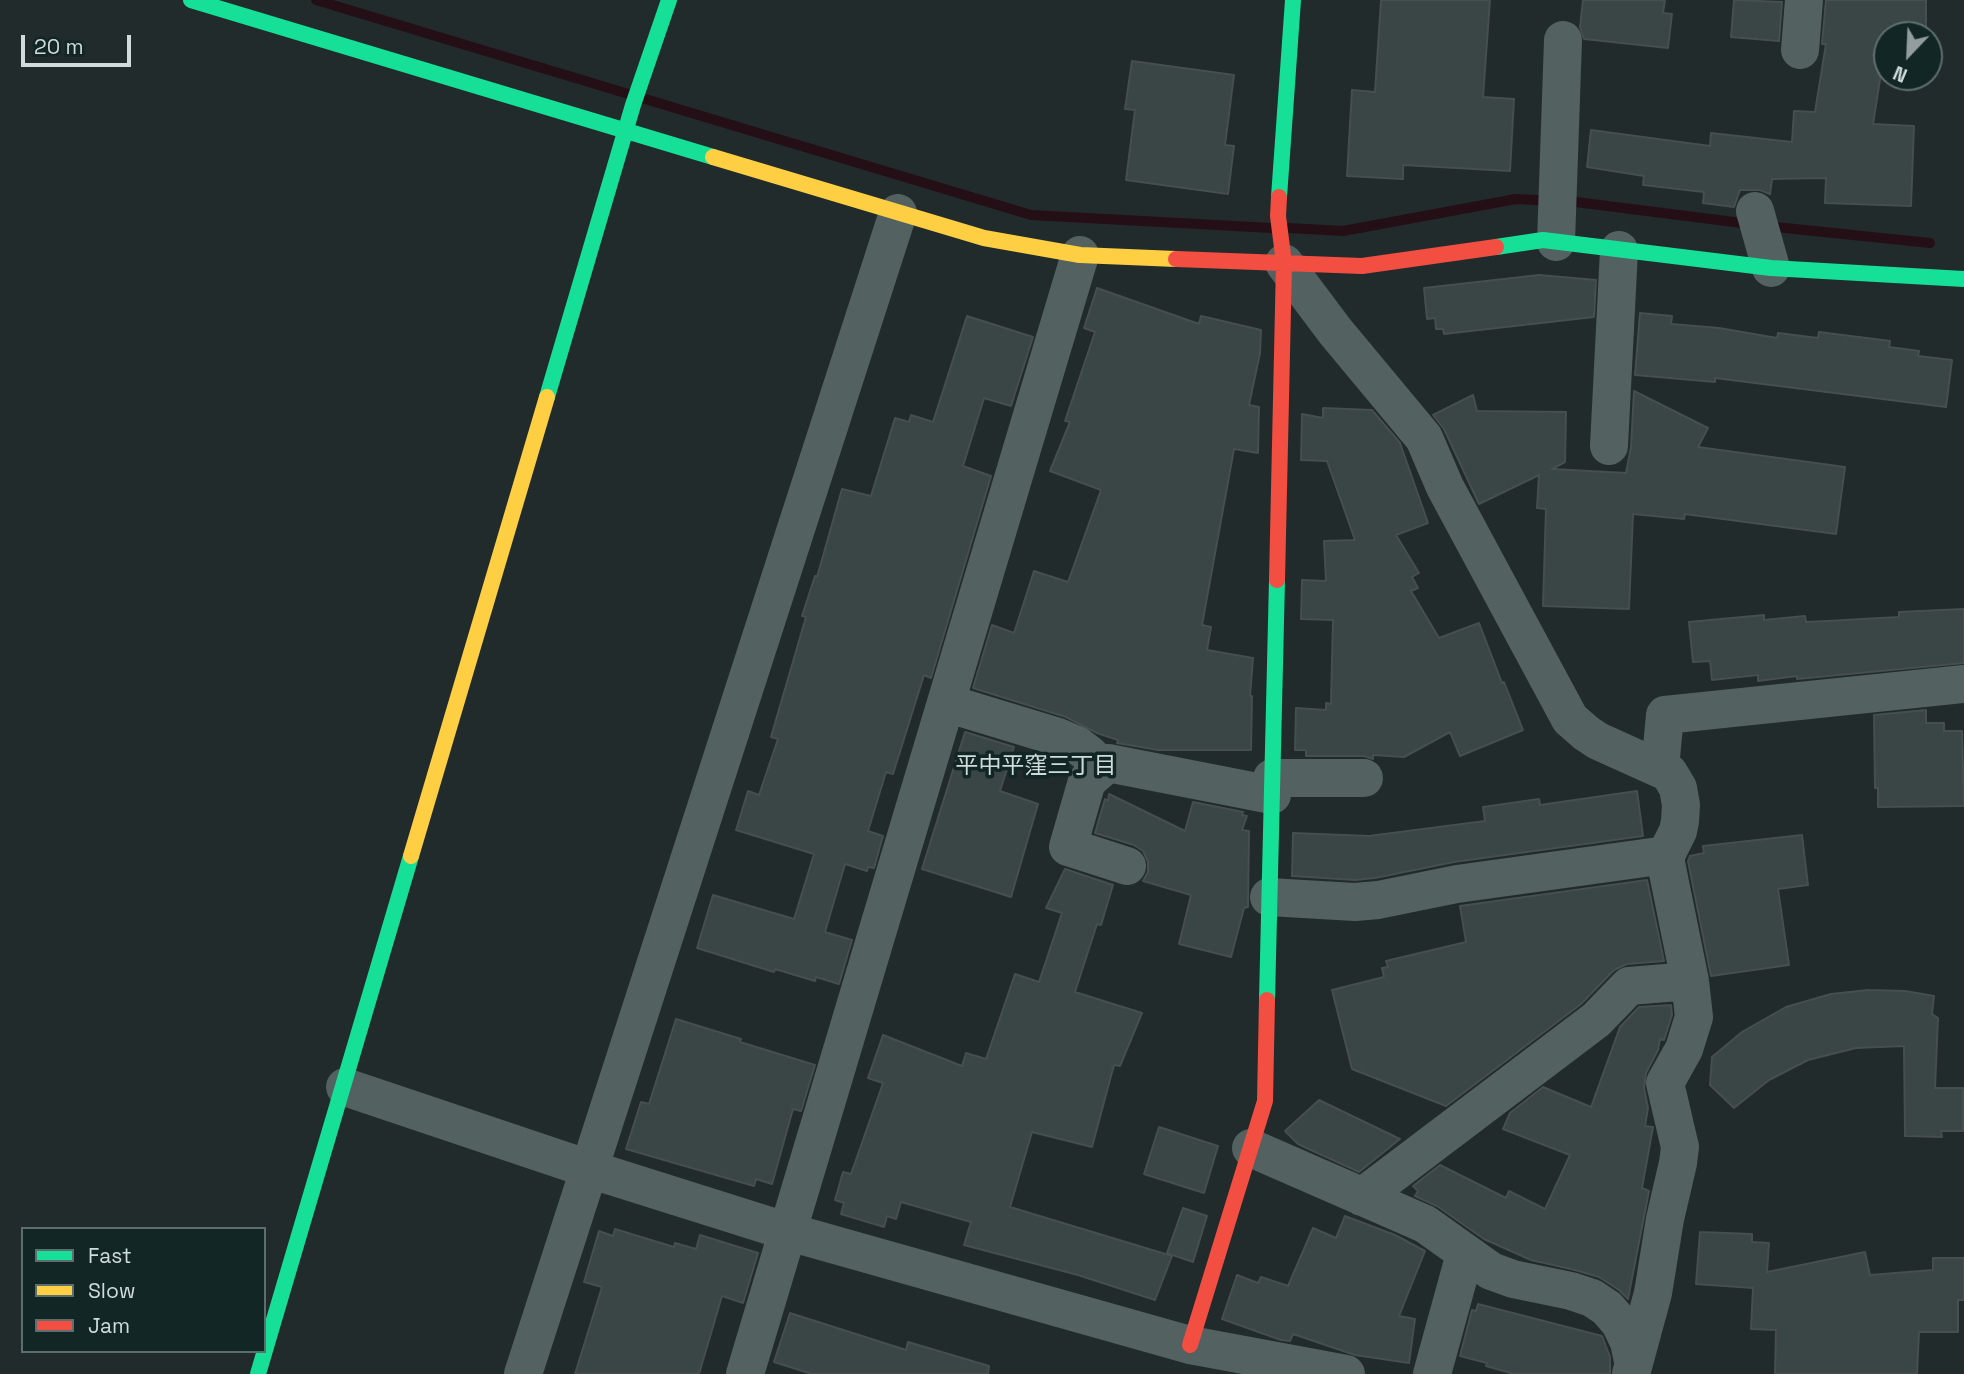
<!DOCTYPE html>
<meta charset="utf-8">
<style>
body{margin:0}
#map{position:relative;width:1964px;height:1374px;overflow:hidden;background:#212b2b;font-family:"Space Grotesk",sans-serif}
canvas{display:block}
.legend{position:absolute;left:21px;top:1227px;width:245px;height:126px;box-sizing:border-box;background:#122626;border:2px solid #5e6e6e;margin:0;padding:9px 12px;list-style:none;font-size:21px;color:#d0dbdb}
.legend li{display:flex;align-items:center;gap:14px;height:35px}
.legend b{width:35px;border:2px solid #5e6e6e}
.north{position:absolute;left:1873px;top:21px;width:70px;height:70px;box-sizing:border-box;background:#122626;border:2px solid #5e6e6e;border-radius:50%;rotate:203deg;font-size:19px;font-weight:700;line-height:28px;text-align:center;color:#d0dbdb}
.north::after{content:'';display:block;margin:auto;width:24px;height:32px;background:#939d9d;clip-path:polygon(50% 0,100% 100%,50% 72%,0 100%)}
.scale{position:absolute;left:21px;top:35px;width:110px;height:32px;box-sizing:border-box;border:4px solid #d0dbdb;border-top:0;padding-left:9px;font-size:21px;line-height:24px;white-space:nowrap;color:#d0dbdb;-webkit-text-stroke:5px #122626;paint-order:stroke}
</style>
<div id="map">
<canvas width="1964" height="1374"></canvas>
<ul class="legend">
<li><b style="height:9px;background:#16e098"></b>Fast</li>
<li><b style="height:9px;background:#ffcf43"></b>Slow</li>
<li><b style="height:9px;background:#f24e42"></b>Jam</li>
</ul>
<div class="north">N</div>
<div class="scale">20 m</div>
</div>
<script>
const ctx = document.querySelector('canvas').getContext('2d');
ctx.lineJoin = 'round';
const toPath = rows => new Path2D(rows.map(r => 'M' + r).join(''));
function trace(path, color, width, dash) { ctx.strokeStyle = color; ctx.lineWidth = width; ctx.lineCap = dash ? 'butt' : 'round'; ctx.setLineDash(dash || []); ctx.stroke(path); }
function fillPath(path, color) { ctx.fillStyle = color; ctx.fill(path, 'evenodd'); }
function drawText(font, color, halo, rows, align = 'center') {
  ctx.font = font + ' "Space Grotesk","Noto Sans JP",sans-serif'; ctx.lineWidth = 7; ctx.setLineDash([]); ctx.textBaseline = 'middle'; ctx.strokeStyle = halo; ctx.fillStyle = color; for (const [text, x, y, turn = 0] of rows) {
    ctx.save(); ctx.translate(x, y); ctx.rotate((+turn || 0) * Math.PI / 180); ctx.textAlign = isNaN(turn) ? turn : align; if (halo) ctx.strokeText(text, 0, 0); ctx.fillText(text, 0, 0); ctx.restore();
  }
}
trace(toPath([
 [316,0,1031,215,1272,228],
 [1766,226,1930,243],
 [1288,228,1343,231,1516,199,1576,202,1750,224]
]), '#250f17', 10);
const building = toPath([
 [1381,0,1490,0,1483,97,1514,99,1510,171,1403,165,1403,179,1347,176,1352,90,1375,92,1381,0],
 [1583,0,1665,0,1663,13,1672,14,1668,48,1584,39,1580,27,1583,0],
 [1734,0,1782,2,1779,41,1731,37,1734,0],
 [1826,0,1926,0,1926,34,1887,35,1873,124,1914,126,1911,206,1825,203,1826,178,1772,179,1770,194,1760,190,1740,190,1734,207,1703,203,1704,192,1643,185,1644,176,1587,167,1591,130,1710,146,1711,133,1792,142,1794,111,1815,112,1826,44,1822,44,1826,0],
 [1132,61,1234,75,1225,145,1234,146,1228,194,1126,180,1135,110,1125,109,1132,61],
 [1539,275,1596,280,1594,317,1444,334,1443,329,1436,329,1435,318,1427,319,1424,288,1539,275],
 [1097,288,1199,324,1201,316,1261,330,1260,353,1249,405,1259,407,1258,453,1234,449,1202,625,1211,627,1207,650,1253,658,1250,696,1252,696,1251,750,1158,750,1117,743,1118,740,1097,733,1066,717,973,688,992,625,1014,633,1034,571,1068,582,1101,490,1050,471,1070,422,1065,421,1095,332,1084,328,1097,288],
 [1640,313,1672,316,1671,324,1719,328,1777,338,1778,333,1818,338,1819,332,1890,341,1889,347,1919,351,1918,356,1952,360,1946,407,1715,378,1715,382,1635,375,1640,313],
 [967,316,1033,337,1011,406,984,398,963,466,991,476,931,678,924,675,893,774,886,772,868,831,883,836,874,868,868,867,867,871,845,864,825,932,852,940,839,984,816,977,815,981,775,969,774,972,697,948,713,895,794,919,814,854,736,830,748,791,759,795,778,739,771,737,806,617,802,616,815,576,817,577,842,489,871,496,895,418,909,422,911,415,933,422,967,316],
 [1634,391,1708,428,1698,447,1845,467,1836,534,1685,514,1684,519,1633,514,1629,609,1543,606,1546,509,1537,508,1539,475,1479,504,1444,429,1433,415,1473,395,1477,411,1566,412,1565,462,1552,469,1626,473,1631,447,1634,391],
 [1323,408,1372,410,1400,443,1428,523,1396,535,1419,573,1412,577,1418,588,1411,591,1439,638,1479,623,1502,683,1504,682,1523,730,1460,756,1450,732,1404,757,1373,755,1373,759,1364,756,1306,756,1306,750,1295,750,1296,708,1326,710,1326,703,1331,704,1333,620,1301,619,1302,580,1326,581,1324,541,1355,540,1327,461,1301,460,1302,414,1323,418,1323,408],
 [1964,609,1964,663,1797,679,1797,676,1758,681,1758,675,1712,680,1710,661,1693,662,1689,622,1764,615,1764,620,1805,616,1806,622,1827,621,1899,617,1899,612,1964,609],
 [1926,710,1926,723,1944,723,1944,731,1962,731,1964,806,1878,807,1878,788,1875,788,1874,715,1926,710],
 [965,732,1014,747,1000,791,1038,804,1011,897,922,869,965,732],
 [1637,791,1643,836,1454,862,1375,878,1355,880,1292,876,1293,833,1369,836,1485,821,1483,807,1539,799,1540,805,1637,791],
 [1109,794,1185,831,1193,802,1243,812,1242,815,1247,816,1242,830,1249,831,1248,907,1244,908,1231,957,1179,944,1191,895,1143,881,1148,872,1148,862,1143,851,1134,845,1095,833,1105,799,1108,801,1109,794],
 [1802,835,1808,885,1778,889,1789,965,1711,976,1688,861,1690,856,1704,853,1703,846,1802,835],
 [1065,869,1113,885,1101,925,1097,924,1075,992,1142,1013,1120,1066,1114,1065,1092,1147,1032,1132,1010,1207,1172,1256,1155,1300,1078,1275,964,1245,971,1222,901,1202,896,1219,887,1216,884,1227,841,1214,844,1203,835,1200,843,1172,851,1174,883,1083,868,1078,883,1035,962,1066,966,1053,986,1059,1015,974,1039,982,1062,913,1046,908,1065,869],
 [1647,880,1664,961,1627,964,1614,970,1581,1004,1446,1106,1352,1069,1332,990,1384,977,1382,968,1388,967,1386,961,1466,942,1460,906,1647,880],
 [1868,990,1905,991,1934,996,1932,1014,1938,1018,1935,1088,1963,1088,1963,1131,1941,1131,1942,1137,1905,1136,1904,1046,1856,1048,1808,1060,1769,1080,1734,1108,1710,1085,1712,1057,1742,1032,1786,1007,1831,994,1868,990],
 [1671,1005,1672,1015,1664,1040,1660,1039,1658,1050,1646,1073,1644,1088,1648,1108,1645,1126,1653,1127,1642,1188,1649,1191,1628,1299,1619,1290,1599,1277,1575,1270,1531,1260,1484,1239,1437,1206,1415,1196,1418,1191,1413,1186,1440,1165,1506,1198,1509,1191,1545,1209,1570,1155,1503,1129,1510,1113,1543,1087,1591,1107,1620,1027,1639,1007,1671,1005],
 [676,1019,741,1039,740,1042,815,1065,801,1111,793,1109,772,1184,756,1179,754,1186,626,1149,641,1102,649,1104,676,1019],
 [1319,1100,1400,1139,1359,1172,1298,1144,1285,1131,1319,1100],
 [1159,1127,1218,1146,1204,1193,1144,1174,1159,1127],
 [1183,1208,1207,1216,1193,1262,1167,1253,1183,1208],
 [1345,1216,1395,1235,1425,1251,1399,1316,1415,1319,1409,1363,1355,1355,1293,1334,1290,1341,1281,1340,1222,1319,1237,1275,1258,1283,1261,1277,1288,1286,1313,1228,1336,1238,1345,1216],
 [615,1229,674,1247,675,1243,696,1249,700,1235,758,1253,743,1303,722,1296,699,1374,575,1374,602,1287,584,1282,599,1231,613,1236,615,1229],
 [1700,1232,1752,1234,1752,1242,1769,1243,1767,1272,1865,1252,1870,1275,1933,1270,1933,1258,1964,1258,1964,1300,1958,1300,1958,1332,1919,1332,1917,1374,1775,1374,1776,1330,1751,1329,1753,1288,1696,1284,1700,1232],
 [1478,1304,1602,1336,1610,1357,1610,1374,1514,1374,1486,1366,1487,1363,1460,1356,1472,1310,1476,1311,1478,1304],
 [790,1313,906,1350,908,1342,989,1366,988,1374,812,1374,774,1362,790,1313]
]);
fillPath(building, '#3a4545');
trace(building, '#464e4e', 2);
trace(toPath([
 [1800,50,1804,0],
 [1755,211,1771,268],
 [1556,242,1563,40],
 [1284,263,1335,331,1424,438,1445,487,1570,719,1586,733,1598,741,1669,773,1678,788,1681,805,1680,821,1678,831,1666,855,1666,863,1690,981,1694,1017,1684,1049,1665,1083,1680,1147,1678,1163,1665,1219,1653,1293,1631,1374],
 [1609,446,1619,250],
 [946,703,1058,737,1077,745,1090,755,1098,770],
 [1660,768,1665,715,1964,684],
 [1272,778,1364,778],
 [1127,866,1068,847,1087,781,1108,763,1272,795],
 [1269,897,1355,902,1378,900,1457,884,1666,855],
 [345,1087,589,1169,789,1232,1190,1345,1346,1374],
 [1251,1148,1425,1224,1491,1271,1513,1279,1571,1291,1592,1298,1607,1308,1620,1323,1629,1342,1633,1361],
 [1362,1197,1596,1020,1629,986,1690,981],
 [523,1374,898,213],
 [745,1374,1080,255],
 [1432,1374,1465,1254]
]), '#536161', 38);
trace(toPath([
 [191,0,713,157],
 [1279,197,1293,0],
 [1496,247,1543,240,1771,268,1964,279],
 [547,397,633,105,669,0],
 [1267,1000,1277,580],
 [258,1374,411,856]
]), '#16e098', 16);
trace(toPath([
 [713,157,984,238,1080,255,1176,259],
 [411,856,547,397]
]), '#ffcf43', 16);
trace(toPath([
 [1176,259,1362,266,1496,247],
 [1277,580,1284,263,1278,216,1279,197],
 [1190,1345,1265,1101,1267,1000]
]), '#f24e42', 16);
drawText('23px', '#d0dbdb', '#122626', [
 ["平中平窪三丁目",1036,767]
]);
</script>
